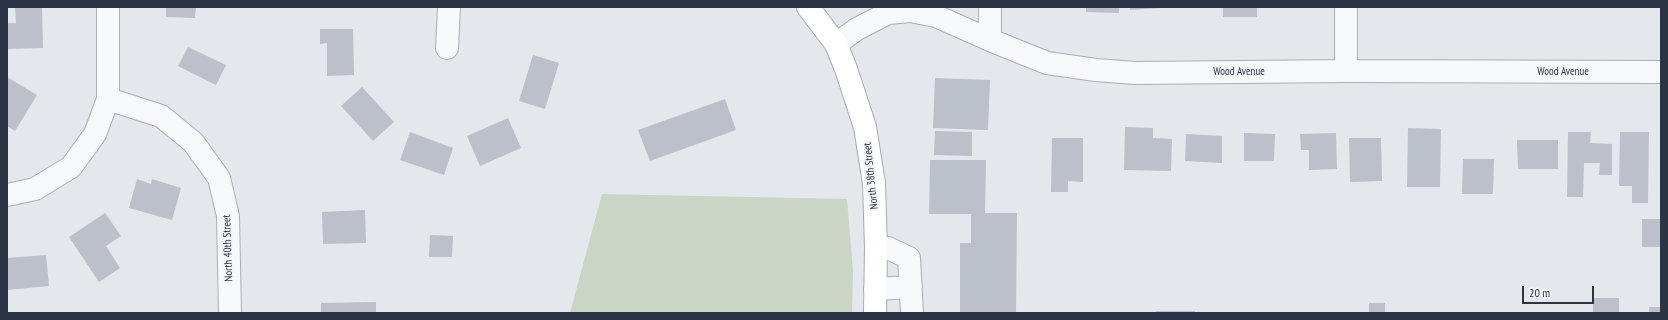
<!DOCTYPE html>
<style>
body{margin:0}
#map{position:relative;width:1668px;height:320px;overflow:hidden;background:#e4e7ec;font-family:"PT Sans Narrow",sans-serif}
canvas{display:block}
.frame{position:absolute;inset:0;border:8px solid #2b3445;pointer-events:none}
.scale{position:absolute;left:1522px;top:286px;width:72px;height:18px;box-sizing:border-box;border:2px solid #2b3445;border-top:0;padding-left:5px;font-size:12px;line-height:14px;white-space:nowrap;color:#2b3445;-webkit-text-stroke:3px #f4f6f9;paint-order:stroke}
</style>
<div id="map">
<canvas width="1668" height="320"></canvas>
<div class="frame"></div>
<div class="scale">20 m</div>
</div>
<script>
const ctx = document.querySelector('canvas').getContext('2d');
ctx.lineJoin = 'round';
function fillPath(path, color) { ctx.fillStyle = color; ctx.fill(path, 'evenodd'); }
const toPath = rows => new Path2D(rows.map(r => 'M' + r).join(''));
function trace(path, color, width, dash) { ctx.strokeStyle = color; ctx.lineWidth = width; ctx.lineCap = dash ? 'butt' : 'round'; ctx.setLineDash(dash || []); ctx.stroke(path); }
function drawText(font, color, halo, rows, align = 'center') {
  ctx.font = font + ' "PT Sans Narrow",sans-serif'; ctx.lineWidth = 4; ctx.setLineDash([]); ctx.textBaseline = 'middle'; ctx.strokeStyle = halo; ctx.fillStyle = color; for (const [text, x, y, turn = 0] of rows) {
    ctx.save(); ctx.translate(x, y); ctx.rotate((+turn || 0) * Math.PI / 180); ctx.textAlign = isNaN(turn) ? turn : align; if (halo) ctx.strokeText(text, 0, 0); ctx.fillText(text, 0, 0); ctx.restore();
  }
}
fillPath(toPath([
 [602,194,847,199,853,271,852,313,570,313]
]), '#c9d6c5');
fillPath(toPath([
 [15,7,42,7,43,48,7,49,7,23,16,23],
 [166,7,196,7,195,18,166,17],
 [1086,7,1119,7,1119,13,1086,12],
 [1130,7,1162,7,1162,8,1130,10],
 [1223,7,1257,7,1257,17,1223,17],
 [320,29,353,29,354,75,327,76,327,43,320,44],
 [188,47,226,65,216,85,178,66],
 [533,55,559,63,545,109,519,101],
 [7,77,37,95,15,131,7,126],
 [935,78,990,80,988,130,933,128],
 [362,87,394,122,373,141,341,106],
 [725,99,736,130,650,161,638,130],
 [508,118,521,148,480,166,467,136],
 [1125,127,1153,128,1153,138,1172,139,1171,171,1124,170],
 [1408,128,1441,129,1440,187,1407,187],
 [935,131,972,132,972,156,934,155],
 [410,132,453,148,444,175,400,160],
 [1568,132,1591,132,1590,143,1612,144,1612,175,1599,175,1600,163,1584,163,1583,197,1567,197],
 [1620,132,1649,132,1648,203,1632,203,1632,186,1619,186],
 [1244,133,1275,134,1274,161,1244,161],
 [1336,133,1337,169,1309,170,1309,150,1301,150,1300,134],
 [1186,134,1222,136,1222,163,1185,161],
 [1052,138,1083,138,1083,182,1068,181,1068,192,1051,192],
 [1349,138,1381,138,1382,181,1350,182],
 [1517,140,1558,140,1558,169,1518,169],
 [1463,159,1494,159,1493,194,1462,194],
 [930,160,986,160,985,213,1017,213,1016,313,960,313,960,243,971,243,971,214,929,214],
 [137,179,151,184,152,179,181,188,172,220,129,208],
 [365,210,366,243,323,244,322,212],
 [105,213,121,236,106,246,120,268,99,282,69,237],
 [1642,219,1661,219,1661,247,1642,247],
 [430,235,453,236,452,257,429,257],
 [46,255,49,286,7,290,7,258],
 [1593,298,1619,298,1619,313,1593,313],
 [376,302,376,313,321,313,321,303],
 [1369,303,1385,303,1385,313,1369,313],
 [1649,307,1661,307,1661,313,1649,313],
 [1156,311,1195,311,1195,313,1156,313]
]), '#bbc0ca');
const minor = toPath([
 [990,40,990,7],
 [836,44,857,29,888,13,910,11,936,16,990,40,1047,63,1096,70,1135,73,1346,71,1661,72],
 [447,48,449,7],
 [1346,71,1346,7],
 [108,99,161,116,193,142,219,178,228,216,230,313],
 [7,195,35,189,71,167,95,134,108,99,108,7],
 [876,248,888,248,909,258,912,313],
 [875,289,911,287]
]);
const major = toPath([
 [808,7,836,44,846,69,865,127,874,183,876,248,875,313]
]);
trace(minor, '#a9aeb7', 24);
trace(major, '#a3abb8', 24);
trace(minor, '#f7f8fa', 22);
trace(major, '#fff', 22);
drawText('11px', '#2b3445', '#f4f6f9', [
 ["Wood Avenue",1239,72],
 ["Wood Avenue",1563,72],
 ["North 38th Street",871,176,-96],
 ["North 40th Street",228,248,-92]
]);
</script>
